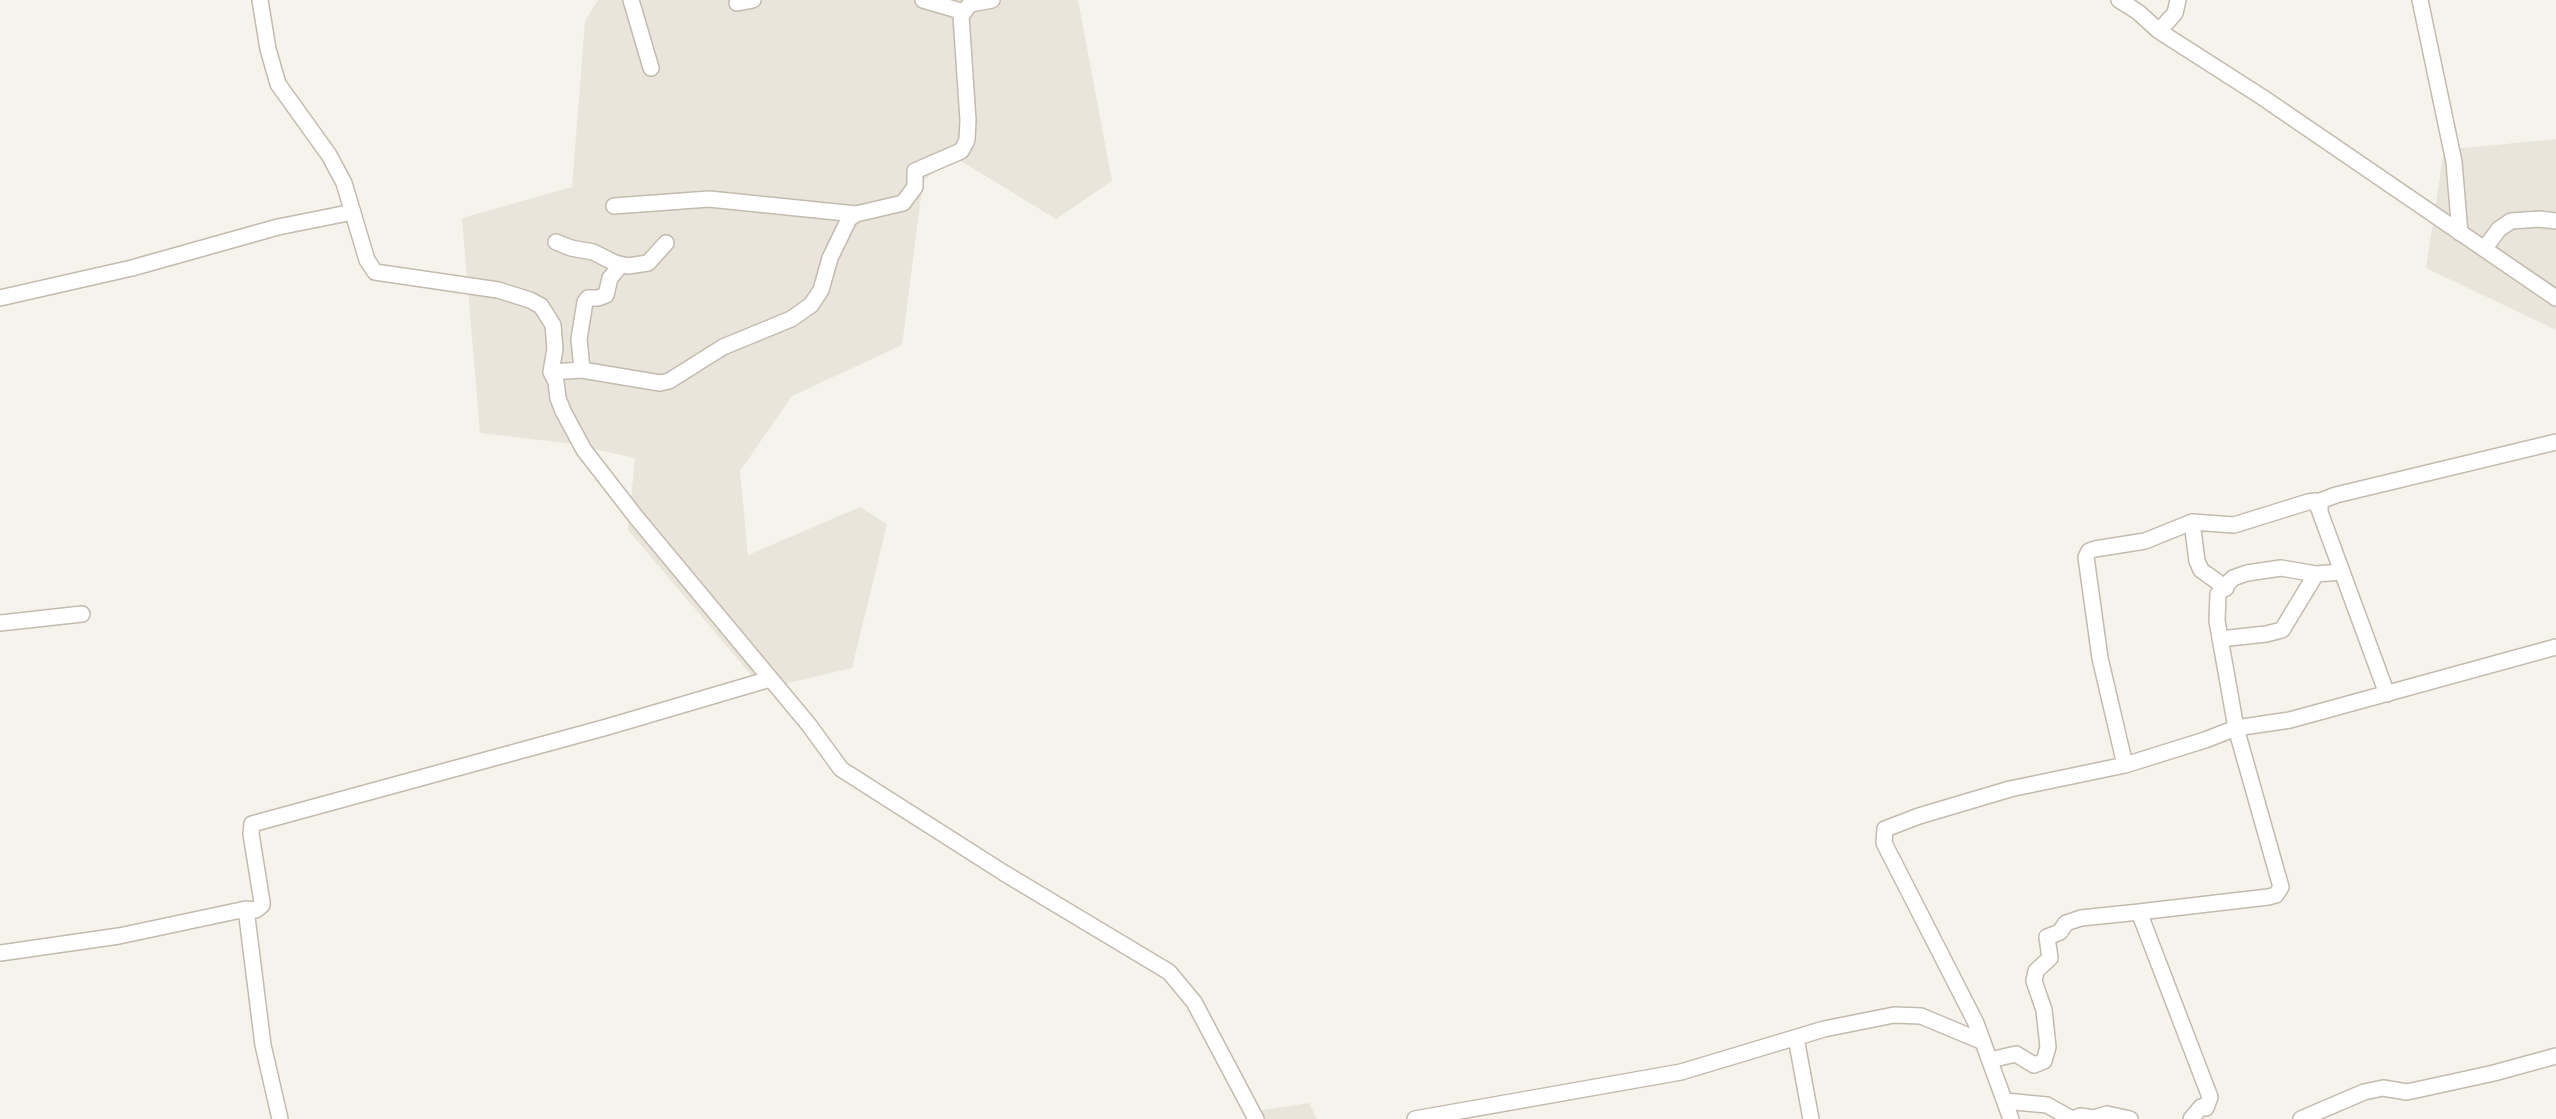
<!DOCTYPE html>
<style>
body{margin:0}
canvas{display:block;background:#f6f3ec}
</style>
<canvas width="2556" height="1119"></canvas>
<script>
const ctx = document.querySelector('canvas').getContext('2d');
ctx.lineJoin = 'round';
function fillPath(path, color) { ctx.fillStyle = color; ctx.fill(path, 'evenodd'); }
const toPath = rows => new Path2D(rows.map(r => 'M' + r).join(''));
function trace(path, color, width, dash) { ctx.strokeStyle = color; ctx.lineWidth = width; ctx.lineCap = dash ? 'butt' : 'round'; ctx.setLineDash(dash || []); ctx.stroke(path); }
fillPath(toPath([
 [598,0,1078,0,1112,181,1056,219,961,161,940,167,923,181,902,345,792,396,740,471,748,555,860,507,887,524,852,668,763,689,628,530,635,458,566,443,480,433,462,218,572,187,585,21],
 [2556,139,2556,330,2426,268,2444,150],
 [1309,1103,1317,1119,1247,1119,1244,1113]
]), '#eae5da');
const minor = toPath([
 [260,0,268,49,278,84,329,155,344,183,367,260,375,272,498,290,530,300,541,306,553,325,555,349,551,372,556,382,558,398,563,411,584,450,636,517,809,725,841,769,1004,873,1169,972,1194,1002,1256,1119],
 [631,0,651,68],
 [923,0,964,12],
 [2119,0,2138,12,2159,31,2262,97,2556,298],
 [2420,0,2454,162,2460,233],
 [737,3,753,0],
 [2159,31,2175,13,2178,0],
 [614,206,709,199,856,214],
 [556,242,571,248,593,252,615,263,628,266,648,263,666,243],
 [2485,248,2499,229,2511,221,2540,219,2556,221],
 [0,298,132,268,278,227,353,212],
 [582,370,579,339,585,302,588,298,598,298,606,295,610,278,621,265],
 [551,372,582,370,660,383,669,381,723,347,791,319,811,305,821,290,830,258,849,219,856,214,903,203,915,187,915,171,961,151,964,146,967,140,968,120,961,16,970,4,992,0],
 [2226,588,2201,570,2197,561,2192,522,2234,525,2308,502,2315,501,2319,509],
 [0,623,82,614],
 [2220,639,2266,634,2282,630,2316,574],
 [2387,694,2320,512,2320,501,2336,495,2556,442],
 [2125,765,2100,658,2086,557,2089,551,2095,549,2145,541,2192,522],
 [246,909,263,1045,280,1119],
 [0,953,119,936,246,909,256,910,262,905,262,902,251,834,252,824,607,727,770,679],
 [1796,1038,1811,1119],
 [1990,1060,2016,1054,2034,1065,2044,1061,2048,1047,2044,1010,2034,981,2036,971,2050,958,2047,937,2060,932,2066,923,2081,918,2139,912],
 [2005,1101,2047,1105,2072,1119],
 [1415,1119,1681,1072,1824,1029,1894,1015,1921,1016,1981,1041],
 [2011,1119,1976,1023,1884,843,1885,829,1919,816,2010,789,2125,765,2205,740,2236,728,2290,720,2556,647],
 [2074,1119,2080,1116,2094,1118,2107,1114,2130,1119],
 [2191,1119,2201,1107,2206,1108,2210,1097,2139,912,2268,897,2276,895,2281,887,2236,728,2217,621,2218,594,2233,578,2247,573,2281,568,2316,574,2342,572],
 [2301,1119,2364,1092,2383,1088,2407,1092,2494,1073,2556,1056]
]);
trace(minor, '#c2bbae', 18);
trace(minor, '#fff', 15);
</script>
